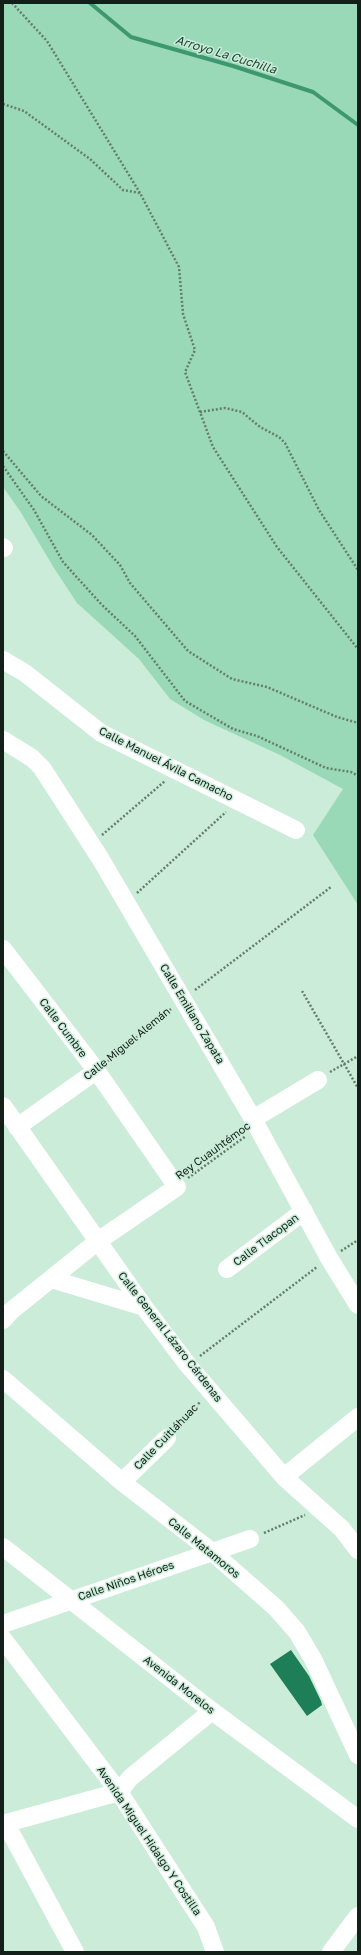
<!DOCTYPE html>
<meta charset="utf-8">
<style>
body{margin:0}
#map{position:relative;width:361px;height:1955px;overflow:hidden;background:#caecd9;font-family:"Golos Text",sans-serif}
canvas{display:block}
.frame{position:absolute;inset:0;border:4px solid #131f18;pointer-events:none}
</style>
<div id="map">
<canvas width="361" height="1955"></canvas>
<div class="frame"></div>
</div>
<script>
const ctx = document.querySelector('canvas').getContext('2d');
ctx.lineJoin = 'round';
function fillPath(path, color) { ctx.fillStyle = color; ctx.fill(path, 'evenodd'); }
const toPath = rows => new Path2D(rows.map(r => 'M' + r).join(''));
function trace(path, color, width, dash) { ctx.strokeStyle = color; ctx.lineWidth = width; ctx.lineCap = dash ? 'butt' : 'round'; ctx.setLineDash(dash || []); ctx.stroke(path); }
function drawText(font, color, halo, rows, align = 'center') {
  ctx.font = font + ' "Golos Text",sans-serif'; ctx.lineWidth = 3; ctx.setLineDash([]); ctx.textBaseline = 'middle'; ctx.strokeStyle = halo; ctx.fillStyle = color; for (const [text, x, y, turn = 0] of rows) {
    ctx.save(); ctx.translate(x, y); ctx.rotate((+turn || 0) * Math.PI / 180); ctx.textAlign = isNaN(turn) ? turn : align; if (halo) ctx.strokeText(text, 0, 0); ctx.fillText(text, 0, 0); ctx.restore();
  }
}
fillPath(toPath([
 [3,3,358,3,358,905,313,835,343,789,280,755,204,720,170,699,139,659,77,603,54,568,20,511,3,487]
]), '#9ad9b8');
trace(toPath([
 [90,3,131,37,233,66,313,92,358,125]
]), '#3e986f', 4);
fillPath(toPath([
 [291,1650,309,1676,321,1701,322,1705,307,1716,270,1664]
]), '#1e7e57');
trace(toPath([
 [12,3,47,41,140,193],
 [3,104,24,111,90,159,123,190,140,193,179,267,183,314,195,350,185,372,213,447,277,547,358,649],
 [200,412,225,408,242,412,260,427,279,437,285,443,319,510,358,570],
 [3,451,41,496,92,535,120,565,130,583,188,651,232,679,267,687,337,717,358,723],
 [3,466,34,510,63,562,102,605,135,636,185,701,233,729,257,736,326,768,351,772,358,776],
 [102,835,165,781],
 [137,893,226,812],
 [195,990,331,887],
 [302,991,358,1088],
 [108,1061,171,1009],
 [330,1072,358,1056],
 [188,1178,246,1136],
 [341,1251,358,1240],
 [200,1356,317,1267],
 [177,1428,200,1402],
 [264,1533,305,1515]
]), '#667c6f', 2.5, [2, 2]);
trace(toPath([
 [3,547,4,548],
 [3,660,25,673,101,733,296,830],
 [3,740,32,758,42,768,100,858,253,1119,329,1258,358,1305],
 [3,949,96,1070,177,1187,98,1241,11,1311,3,1320],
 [3,1106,144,1307,188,1365,284,1477,342,1529,358,1550],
 [253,1119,318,1080],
 [17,1127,89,1076],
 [227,1269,304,1211],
 [51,1279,144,1307],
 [3,1379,122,1482,211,1551,276,1608,297,1632,313,1659,358,1755],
 [284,1477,358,1417],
 [122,1482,167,1438],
 [3,1547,212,1711,358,1819],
 [3,1624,250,1539],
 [3,1639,119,1792,206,1927,215,1952],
 [3,1824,119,1792,130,1778,212,1711],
 [6,1824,75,1952],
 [331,1952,358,1916]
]), '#fff', 18);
drawText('11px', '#131f18', '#caecd9', [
 ["Calle Manuel Ávila Camacho",166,764,27],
 ["Calle Emiliano Zapata",192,1014,59],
 ["Calle Cumbre",63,1028,53],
 ["Calle Miguel Alemán",127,1044,-39],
 ["Rey Cuauhtémoc",213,1151,-36],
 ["Calle Tlacopan",266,1240,-37],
 ["Calle General Lázaro Cárdenas",170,1337,52],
 ["Calle Cuitláhuac",166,1437,-46],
 ["Calle Matamoros",204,1548,39],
 ["Calle Niños Héroes",126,1581,-19],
 ["Avenida Morelos",179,1685,38],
 ["Avenida Miguel Hidalgo Y Costilla",149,1841,56]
]);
drawText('italic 12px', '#1f4533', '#caecd9', [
 ["Arroyo La Cuchilla",226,55,17]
]);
</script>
